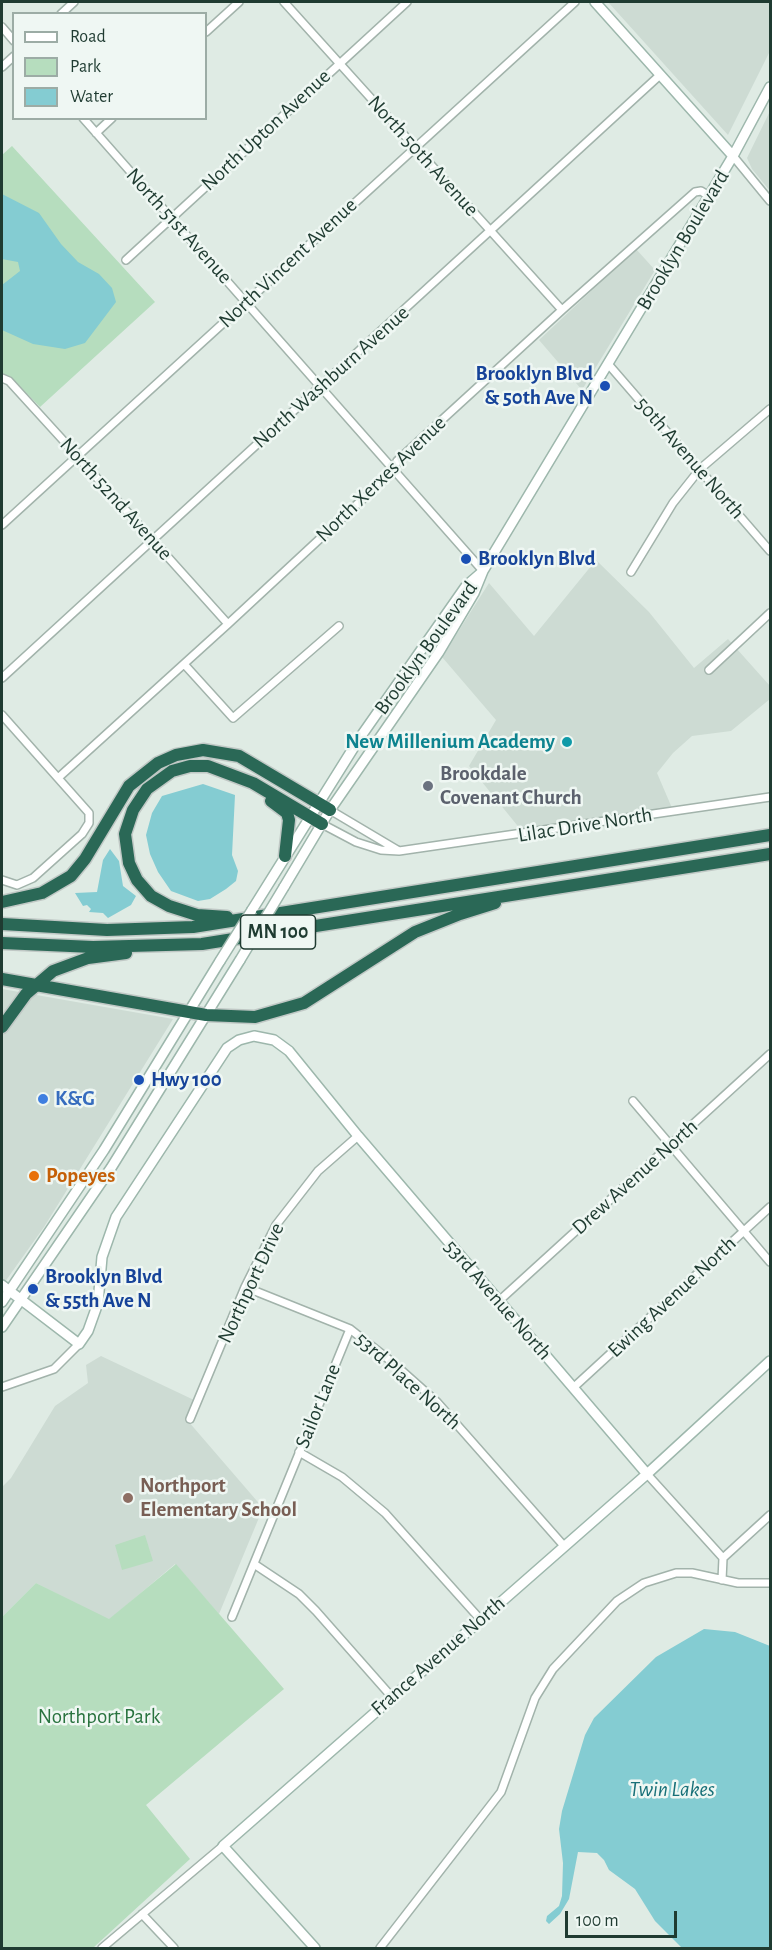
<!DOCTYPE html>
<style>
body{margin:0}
#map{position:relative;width:772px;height:1950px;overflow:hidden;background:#dfebe4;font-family:"Alegreya Sans",sans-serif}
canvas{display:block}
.frame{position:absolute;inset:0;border:3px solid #1f3b31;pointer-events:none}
.legend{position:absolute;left:12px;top:12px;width:195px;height:108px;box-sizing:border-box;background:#eff7f3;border:2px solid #9caca5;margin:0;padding:8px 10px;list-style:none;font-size:18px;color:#1f3b31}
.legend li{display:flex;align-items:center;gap:12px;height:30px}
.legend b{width:30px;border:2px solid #9caca5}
.scale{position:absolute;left:565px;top:1911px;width:112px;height:27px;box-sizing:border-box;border:3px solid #1f3b31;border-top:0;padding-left:8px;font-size:18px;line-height:21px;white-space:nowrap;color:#1f3b31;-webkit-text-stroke:4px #eff7f3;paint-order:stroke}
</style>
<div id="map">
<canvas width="772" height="1950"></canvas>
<div class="frame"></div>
<ul class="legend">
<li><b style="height:8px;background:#fff"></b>Road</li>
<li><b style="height:16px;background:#b6ddbe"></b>Park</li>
<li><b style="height:16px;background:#84ccd2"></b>Water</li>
</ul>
<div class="scale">100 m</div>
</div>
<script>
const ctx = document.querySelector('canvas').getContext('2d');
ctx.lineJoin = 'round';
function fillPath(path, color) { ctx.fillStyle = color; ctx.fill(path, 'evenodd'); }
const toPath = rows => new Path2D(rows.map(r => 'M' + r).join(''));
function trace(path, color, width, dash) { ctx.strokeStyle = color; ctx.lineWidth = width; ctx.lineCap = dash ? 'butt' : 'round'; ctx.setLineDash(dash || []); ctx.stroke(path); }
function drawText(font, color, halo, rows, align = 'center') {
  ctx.font = font + ' "Alegreya Sans",sans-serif'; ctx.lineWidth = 5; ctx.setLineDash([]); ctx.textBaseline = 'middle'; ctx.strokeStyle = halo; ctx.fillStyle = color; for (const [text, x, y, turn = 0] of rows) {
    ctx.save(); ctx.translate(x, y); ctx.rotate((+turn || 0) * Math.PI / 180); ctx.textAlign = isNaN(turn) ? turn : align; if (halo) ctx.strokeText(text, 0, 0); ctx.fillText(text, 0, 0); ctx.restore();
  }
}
fillPath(toPath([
 [608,2,770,2,770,51,728,135],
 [770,111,770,191,752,169,747,158],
 [636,249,655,270,582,390,539,340],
 [596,560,649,612,694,668,728,639,770,686,770,699,731,731,692,736,673,753,657,773,672,808,521,830,469,766,496,720,442,657,489,583,534,636],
 [2,989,173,1019,44,1227,2,1286],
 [101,1356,194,1400,188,1421,263,1508,219,1614,175,1564,109,1620,36,1583,2,1617,2,1487,11,1478,55,1406,88,1383,86,1365]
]), '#cddbd3');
fillPath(toPath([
 [12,146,155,302,40,407,11,377,2,373,2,155],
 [145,1535,153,1561,122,1570,115,1545],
 [176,1564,284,1689,146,1805,190,1859,93,1948,2,1948,2,1617,36,1583,109,1619]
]), '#b6ddbe');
fillPath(toPath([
 [2,194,39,213,61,244,78,262,99,274,112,288,116,302,85,343,65,349,33,344,2,330,2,285,20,271,18,262,2,259],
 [203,784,235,795,232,855,238,871,236,881,226,889,210,899,198,901,171,891,158,872,150,854,146,835,152,813,162,796],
 [110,849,119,861,123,886,136,896,131,905,108,918,103,913,89,912,91,909,87,905,83,906,75,893,97,892,103,860],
 [704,1629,735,1632,770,1646,770,1948,682,1948,655,1921,635,1889,609,1870,604,1860,597,1853,578,1852,569,1899,560,1914,549,1924,546,1921,547,1916,559,1906,562,1896,563,1863,559,1829,562,1811,585,1735,594,1718,656,1657]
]), '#84ccd2');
const street = toPath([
 [284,2,562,310],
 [61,14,74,2],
 [2,27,14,41],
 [206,32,239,2],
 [2,67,14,56],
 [83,118,483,571],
 [96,133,112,118],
 [733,156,770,201],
 [126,260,407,2],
 [609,365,770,551],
 [2,378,9,381,61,438,228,624],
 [2,525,575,2],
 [631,572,673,503,700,469,770,409],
 [184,664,233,718,339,626],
 [709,670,770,613],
 [2,678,660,75],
 [2,715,89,813,89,823,82,834,33,878,17,885,2,880],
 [58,778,228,624,395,469,397,461,562,310,695,192,701,191,709,196],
 [322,824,356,842,381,850,399,851,330,810],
 [399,851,770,797],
 [633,1101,770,1262],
 [245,1287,350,1329,392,1362,437,1402,564,1546],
 [500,1300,770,1054],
 [2,1387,54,1369,79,1344],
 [573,1388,770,1207],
 [190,1419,245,1287,276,1225,318,1171,358,1136],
 [299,1452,342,1477,385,1513,480,1619],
 [647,1474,723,1558,722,1580],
 [723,1558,770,1515],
 [254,1564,299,1594,316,1611,391,1696],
 [232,1617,350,1329],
 [142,1914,174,1948],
 [102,1948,223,1846],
 [380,1948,501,1792,535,1698,553,1669,617,1601,644,1583,676,1573,692,1573,738,1583,770,1583]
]);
const secondary = toPath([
 [595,2,733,156],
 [284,887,330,810,439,652,474,593,483,571,733,156,770,87],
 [252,910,359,739,466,586,481,573],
 [2,1285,79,1344,88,1331,98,1303,102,1257,116,1217,227,1048,239,1040,254,1036,274,1040,289,1051,358,1136,647,1474],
 [2,1302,104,1150,220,961],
 [2,1327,111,1168,240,960],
 [315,1948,223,1846,647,1474,770,1361]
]);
const highway = toPath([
 [271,801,287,813,289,820,285,856],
 [2,902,42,893,71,876,85,859,129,786,158,763,176,755,203,750,239,756,330,810],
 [227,917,197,915,169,906,151,896,137,880,129,863,125,834,133,810,147,789,172,771,190,766,208,766,253,783,322,824],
 [2,924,107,930,193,927,770,835],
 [2,943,93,947,202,944,770,854],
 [2,979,206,1015,255,1017,304,1003,415,932,460,914,495,903],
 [2,1027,26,994,53,971,88,958,126,953]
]);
trace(street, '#a2b3ab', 10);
trace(secondary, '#9db7ac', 12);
trace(highway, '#c0c8c5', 15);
trace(street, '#fff', 7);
trace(secondary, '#fff', 9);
trace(highway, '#2a6856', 12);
const secondaryBridge = toPath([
 [240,960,284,887],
 [220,961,252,910]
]);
trace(secondaryBridge, '#9db7ac', 12, []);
trace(secondaryBridge, '#fff', 9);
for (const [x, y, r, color] of [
 [605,386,6,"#1a4fb4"],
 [466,559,6,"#1a4fb4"],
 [567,742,6,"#0f9aa8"],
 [428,786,6,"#6b7280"],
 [139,1080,6,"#1a4fb4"],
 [43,1099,6,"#3f7fe0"],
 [34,1176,6,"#e8710a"],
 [33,1289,6,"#1a4fb4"],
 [128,1498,6,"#8d6e63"]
]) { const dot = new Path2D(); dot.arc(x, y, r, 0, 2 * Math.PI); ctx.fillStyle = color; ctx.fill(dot); trace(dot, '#eff7f3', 2); }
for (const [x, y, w] of [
 [278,932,75]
]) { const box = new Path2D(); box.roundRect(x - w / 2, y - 17, w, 34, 4.5); ctx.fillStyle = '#eff7f3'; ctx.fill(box); trace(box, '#1f3b31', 1.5); }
drawText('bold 20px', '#1f3b31', null, [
 ["MN 100",278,932]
]);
drawText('21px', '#1f3b31', '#eff7f3', [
 ["North Upton Avenue",266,130,-43],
 ["North 50th Avenue",423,156,48],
 ["North 51st Avenue",179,226,48],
 ["Brooklyn Boulevard",683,240,-59],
 ["North Vincent Avenue",288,263,-43],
 ["North Washburn Avenue",331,377,-42],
 ["50th Avenue North",690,458,49],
 ["North Xerxes Avenue",381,479,-44],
 ["North 52nd Avenue",116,499,48],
 ["Brooklyn Boulevard",426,648,-54],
 ["Lilac Drive North",585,825,-9],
 ["Drew Avenue North",635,1177,-42],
 ["Northport Drive",251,1283,-65],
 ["Ewing Avenue North",672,1297,-43],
 ["53rd Avenue North",498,1300,49],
 ["53rd Place North",408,1381,42],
 ["Sailor Lane",318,1406,-68],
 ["France Avenue North",438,1656,-41]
]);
drawText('bold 21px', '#164399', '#eff7f3', [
 ["Brooklyn Blvd",593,374,"right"],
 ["& 50th Ave N",593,398,"right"],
 ["Brooklyn Blvd",478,559],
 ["Hwy 100",151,1080],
 ["Brooklyn Blvd",45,1277],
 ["& 55th Ave N",45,1301]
], 'left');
drawText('bold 21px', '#0d838f', '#eff7f3', [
 ["New Millenium Academy",555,742]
], 'right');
drawText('bold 21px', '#5b616d', '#eff7f3', [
 ["Brookdale",440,774],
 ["Covenant Church",440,798]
], 'left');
drawText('bold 21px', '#366cbe', '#eff7f3', [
 ["K&G",55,1099]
], 'left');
drawText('bold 21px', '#c56008', '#eff7f3', [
 ["Popeyes",46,1176]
], 'left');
drawText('bold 21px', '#785e54', '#eff7f3', [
 ["Northport",140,1486],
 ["Elementary School",140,1510]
], 'left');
drawText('21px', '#29733f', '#eff7f3', [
 ["Northport Park",99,1717]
]);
drawText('italic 22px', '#187078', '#eff7f3', [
 ["Twin Lakes",672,1789]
]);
</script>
